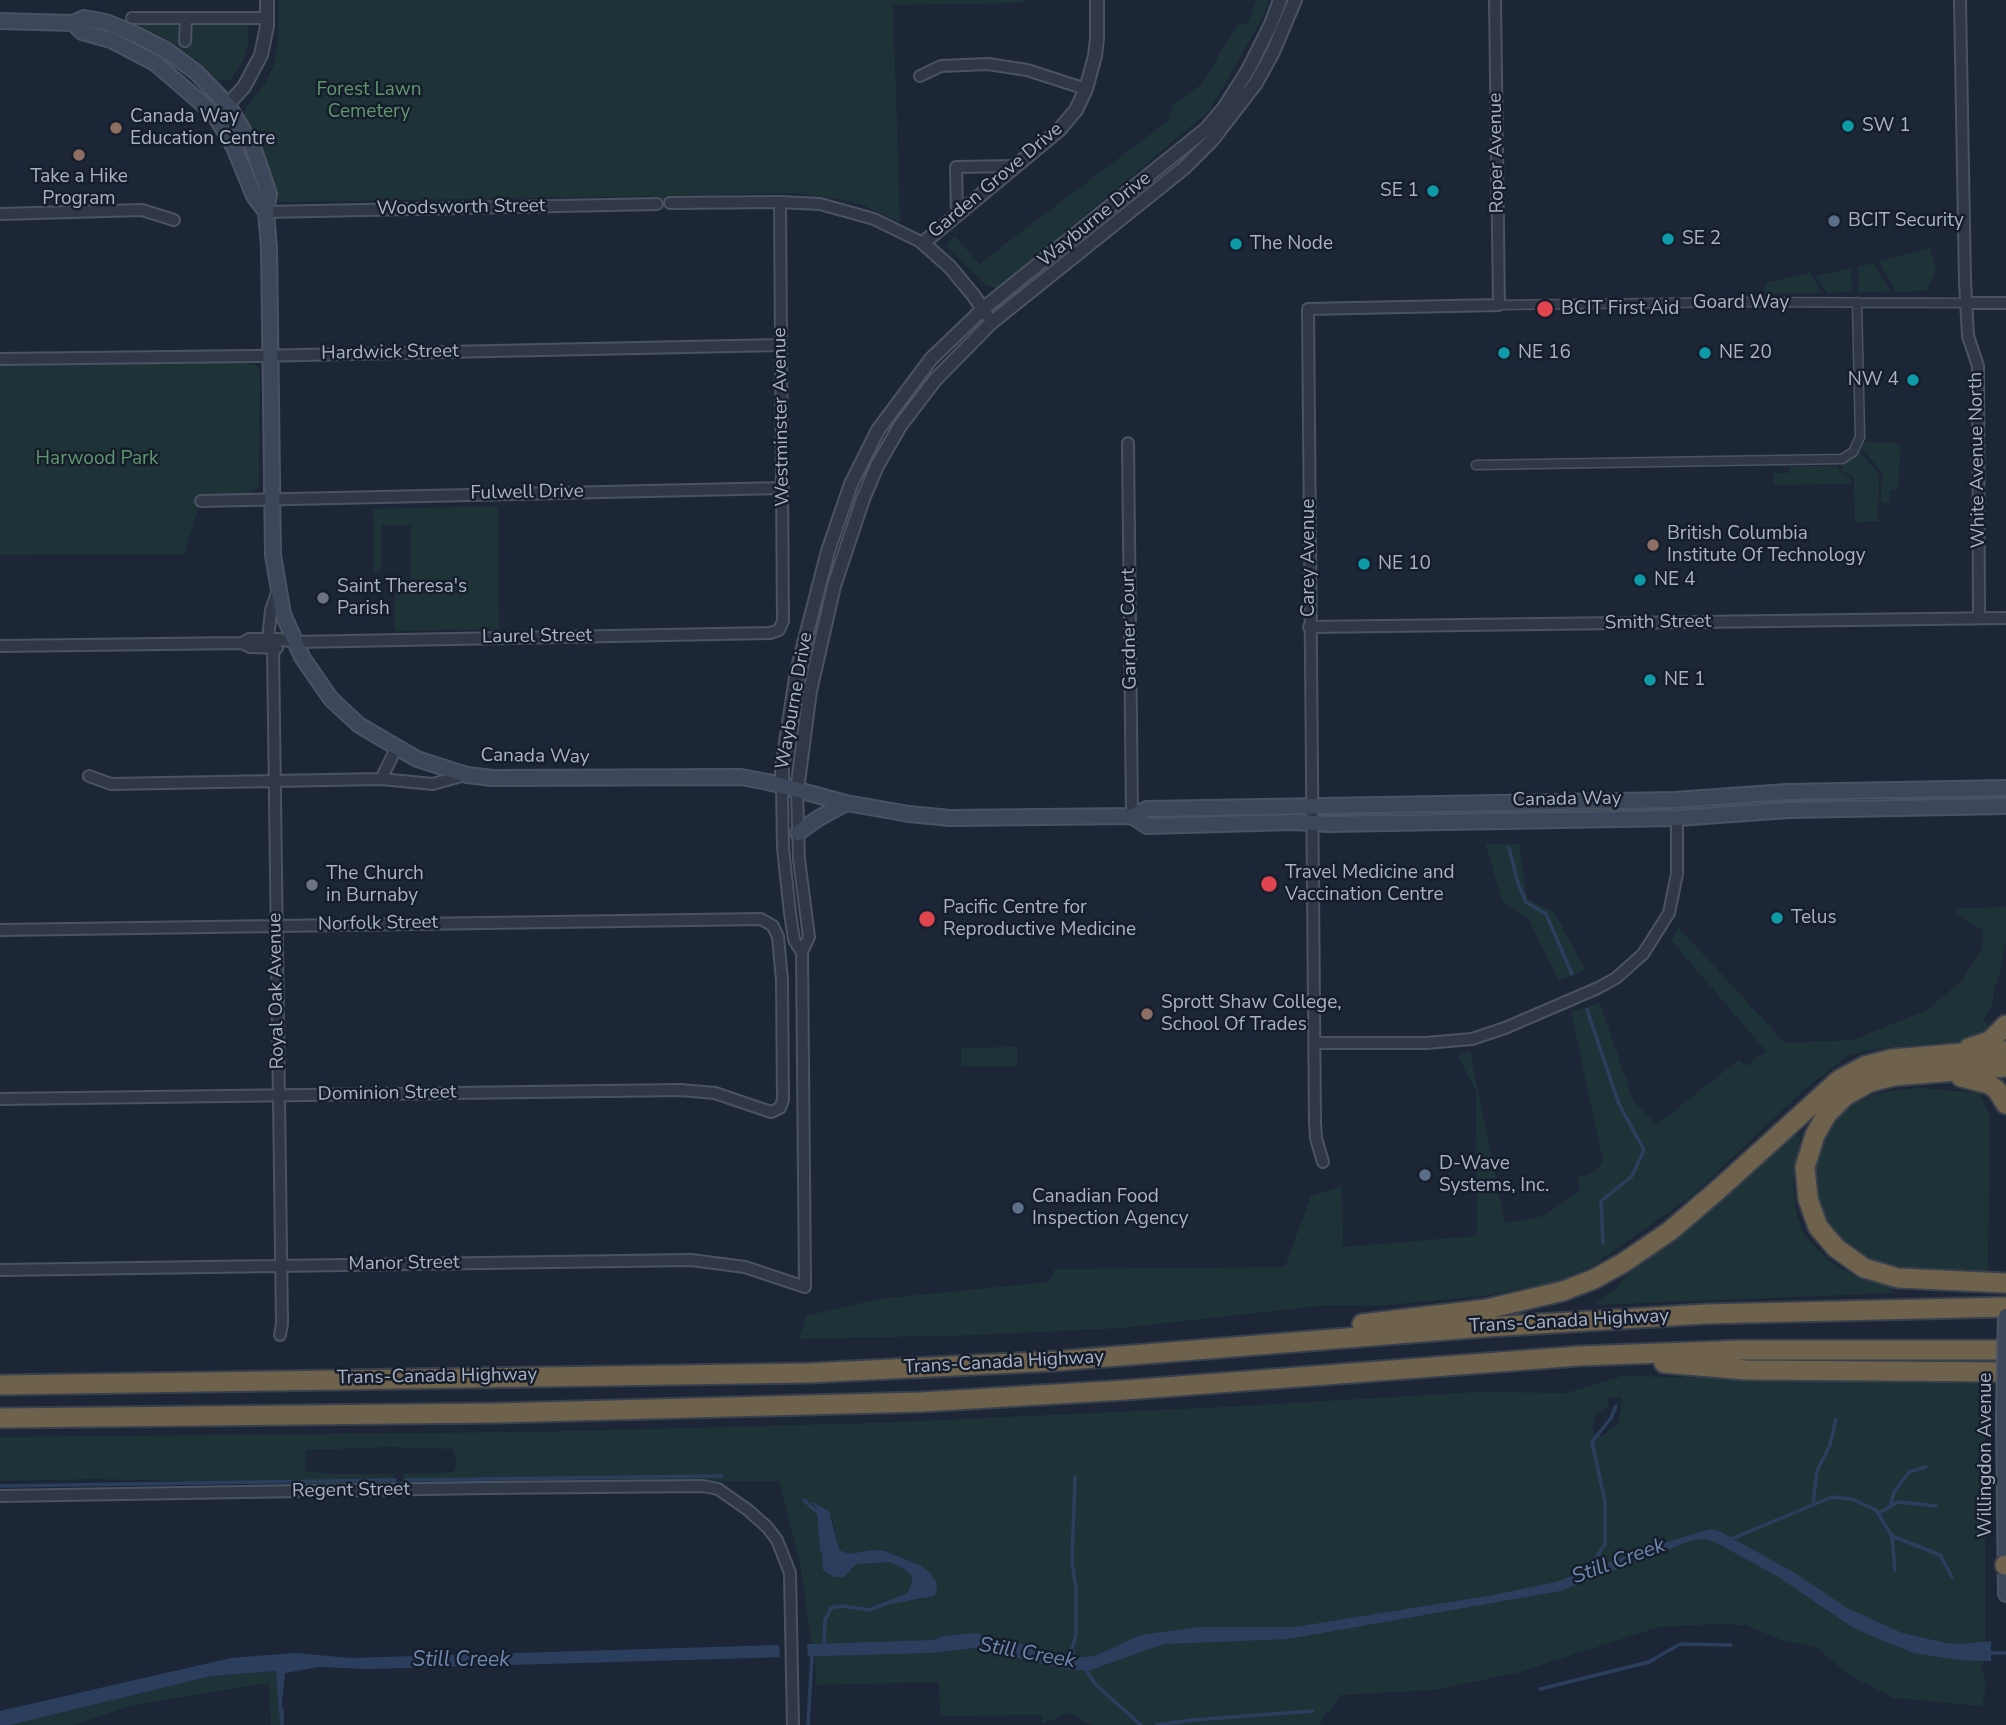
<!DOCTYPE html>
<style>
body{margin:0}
canvas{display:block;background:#1c2637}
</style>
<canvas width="2006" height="1725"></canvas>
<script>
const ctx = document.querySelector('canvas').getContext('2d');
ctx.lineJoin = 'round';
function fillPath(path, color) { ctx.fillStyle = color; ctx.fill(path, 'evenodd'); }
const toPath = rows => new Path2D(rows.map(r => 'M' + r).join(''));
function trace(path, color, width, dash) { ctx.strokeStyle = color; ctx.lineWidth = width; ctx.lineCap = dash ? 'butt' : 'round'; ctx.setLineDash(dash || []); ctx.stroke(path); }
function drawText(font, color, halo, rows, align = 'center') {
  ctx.font = font + ' "Nunito Sans",sans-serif'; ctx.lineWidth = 5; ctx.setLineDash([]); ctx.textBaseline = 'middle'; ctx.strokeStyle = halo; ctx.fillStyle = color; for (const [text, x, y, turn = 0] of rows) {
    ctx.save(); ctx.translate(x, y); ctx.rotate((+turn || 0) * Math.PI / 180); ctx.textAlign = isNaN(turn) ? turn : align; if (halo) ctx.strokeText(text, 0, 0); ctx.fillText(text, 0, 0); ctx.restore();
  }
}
fillPath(toPath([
 [278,0,1023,0,1023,3,893,5,900,222,860,204,839,199,794,193,674,196,661,201,658,198,652,196,280,202,276,197,265,159,244,114,245,109,266,82,275,62,278,41],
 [1256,0,1269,0,1263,17,1209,111,997,289,983,283,946,245,955,236,979,264,1168,121,1173,104,1202,84,1237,25,1248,24],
 [133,22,174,22,182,32,199,23,248,23,248,43,244,59,230,80,218,80,198,61,167,39],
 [1930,248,1936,271,1926,291,1896,292,1879,261],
 [1874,263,1890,291,1858,293,1858,267],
 [1851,268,1852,292,1827,293,1816,276],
 [1810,273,1822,293,1765,294,1765,283],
 [238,361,256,365,260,373,259,487,247,495,201,501,184,554,0,555,0,363],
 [1863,442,1895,442,1895,446,1901,445,1898,489,1890,490,1890,502,1881,503,1882,472,1861,448],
 [1859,452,1879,474,1878,521,1855,523,1854,481,1853,477,1843,471,1841,465,1854,458],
 [1789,466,1838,466,1840,471,1849,477,1852,484,1774,485,1774,473,1789,473],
 [498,506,499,629,395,631,395,591,411,590,411,525,382,525,381,570,374,572,373,509],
 [1486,844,1519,844,1527,899,1554,912,1585,969,1559,981,1528,918,1502,901],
 [2006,907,2006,940,2001,968,1994,990,1992,1006,1983,1020,1991,1028,1980,1037,1961,1041,1879,1048,1847,1056,1805,1089,1694,1194,1591,1267,1553,1282,1484,1296,1387,1305,1319,1306,1121,1328,977,1335,799,1339,806,1316,879,1299,1048,1282,1055,1269,1285,1267,1311,1196,1342,1186,1343,1247,1477,1236,1476,1091,1458,1056,1470,1051,1505,1223,1544,1216,1580,1190,1577,1178,1595,1172,1603,1160,1571,1012,1600,1003,1633,1100,1656,1125,1739,1060,1746,1066,1766,1051,1671,940,1679,928,1785,1043,1853,1040,1925,1011,1962,981,1982,949,1983,930,1954,913,1961,908],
 [1017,1047,1017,1066,961,1066,961,1048],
 [1918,1088,1980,1093,1990,1117,1988,1270,1914,1269,1868,1259,1852,1250,1841,1237,1827,1220,1818,1197,1815,1174,1817,1161,1828,1131,1840,1116,1856,1103,1871,1096,1889,1091],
 [1793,1135,1801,1136,1793,1182,1797,1216,1804,1235,1829,1261,1858,1278,1894,1288,1893,1293,1593,1305,1615,1289,1633,1268,1678,1234],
 [1622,1376,1985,1383,1985,1642,1982,1670,1986,1685,1982,1706,1894,1698,1851,1676,1816,1647,1784,1641,1746,1625,1715,1624,1658,1627,1520,1672,1435,1690,1340,1695,1331,1710,1323,1716,1320,1725,1092,1725,1068,1713,1042,1724,1042,1715,940,1716,939,1682,816,1685,815,1656,930,1653,974,1648,1068,1670,1091,1670,1140,1653,1133,1639,1094,1656,1075,1658,1074,1649,1064,1655,976,1633,944,1636,932,1640,812,1644,800,1563,779,1481,405,1483,402,1478,404,1474,454,1472,457,1464,453,1449,388,1447,306,1450,305,1471,335,1474,395,1474,392,1483,327,1484,94,1479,0,1481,0,1437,533,1432,875,1423,1225,1407,1477,1392,1567,1393],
 [1622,1397,1619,1423,1601,1437,1592,1431,1595,1416,1608,1406,1608,1398],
 [813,1503,832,1518,839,1550,849,1554,873,1550,885,1551,920,1565,926,1599,894,1602,906,1596,911,1586,912,1576,903,1568,890,1562,871,1562,855,1564,852,1570,820,1549,820,1514],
 [277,1671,280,1725,271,1725,269,1683,134,1705,73,1725,10,1725,211,1676]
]), '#1e3338');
fillPath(toPath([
 [812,1502,829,1511,839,1550,849,1554,873,1550,885,1551,920,1565,930,1573,936,1582,937,1590,934,1596,891,1604,906,1595,911,1586,912,1576,903,1568,890,1562,856,1564,844,1577,834,1577,823,1570,820,1514],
 [1710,1529,1721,1532,1795,1573,1847,1608,1902,1633,1946,1643,1961,1644,1991,1641,1991,1661,1959,1660,1914,1653,1881,1640,1852,1627,1777,1576,1715,1542,1705,1539,1693,1540,1560,1591,1288,1639,1164,1644,1091,1670,1068,1670,974,1648,930,1653,368,1669,319,1667,285,1673,280,1723,276,1671,211,1676,10,1725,0,1725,0,1711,231,1658,294,1653,351,1658,812,1644,932,1640,944,1636,976,1633,1063,1655,1074,1648,1076,1658,1094,1656,1141,1635,1199,1627,1295,1627,1488,1596,1556,1582,1641,1550]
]), '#2c3e5e');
fillPath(toPath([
 [779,1641,807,1641,808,1660,780,1661]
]), '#1c2637');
trace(toPath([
 [1509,848,1518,883,1526,902,1546,914,1572,974],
 [1587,1010,1619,1104,1644,1150,1632,1176,1601,1201,1603,1243],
 [406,1480,722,1476],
 [0,1486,395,1480],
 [804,1500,819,1514,822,1550],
 [1813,1504,1817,1471,1830,1445,1836,1419],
 [1890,1507,1894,1492,1909,1472,1926,1467],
 [1879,1513,1898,1502,1936,1506],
 [1892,1537,1895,1570],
 [1731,1539,1832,1497,1852,1499,1876,1510,1892,1536,1940,1555,1952,1577],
 [1587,1572,1605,1544,1605,1502,1592,1442,1611,1418,1616,1406],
 [824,1647,825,1620,831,1608,842,1606,869,1610,906,1596],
 [1071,1652,1076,1635,1076,1589,1072,1562,1075,1477],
 [1987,1653,2006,1653],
 [1084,1667,1096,1685,1141,1725],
 [1540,1689,1649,1662,1680,1644,1731,1645],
 [282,1710,282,1725],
 [808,1725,812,1654],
 [1157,1725,1193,1720,1313,1711]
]), '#2c3e5e', 3.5);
const pedestrian = toPath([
 [1499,305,1751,302,1967,303],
 [1476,465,1842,459,1853,452,1860,437,1857,302]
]);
const minor = toPath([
 [1960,0,1965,282,1968,336,1978,366,1979,618],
 [132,18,267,18],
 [185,41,186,18],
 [920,76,941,66,988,64,1027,70,1086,89],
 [670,203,780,202,820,204,874,219,923,243],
 [266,212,657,204],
 [957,213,956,167,1015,166],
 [0,214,142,210,174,220],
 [1967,303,2006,303],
 [0,359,254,356,781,345],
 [1128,443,1132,816],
 [201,501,783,488],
 [1309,627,2006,618],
 [268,639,271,610,278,590],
 [242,643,250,647,277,648],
 [0,646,242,643,249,639,279,639,295,642,770,633,779,630,783,621,780,202],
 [273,648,282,1324,280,1335],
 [89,776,111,784,381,779,433,784,465,775],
 [381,779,396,749],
 [782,786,783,848,790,913,794,940,802,952],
 [0,930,761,919,773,926,778,937,782,980,783,1100,780,1108,771,1112,715,1093,681,1090,0,1099],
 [1315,1043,1426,1043,1472,1039,1505,1028,1598,988,1616,978,1643,954,1669,913,1677,874,1677,818],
 [1323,1162,1316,1138,1315,1122,1308,309,1499,305,1495,0],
 [0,1270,691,1260,745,1267,805,1287,802,952,809,937,799,859,797,790],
 [0,1496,486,1488,703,1486,718,1489,748,1510,767,1527,777,1540,790,1573,793,1725]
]);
const tertiary = toPath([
 [216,117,244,87,261,55,267,26,267,0],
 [986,314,974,296,950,267,923,243,1059,130,1076,110,1086,89,1095,56,1097,39,1097,0],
 [782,786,782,768,797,671,828,551,851,484,878,430,931,359,984,308,1206,129,1224,108,1248,70,1271,24,1280,0],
 [797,790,810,691,834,586,863,499,877,466,900,426,935,380,991,323,1184,168,1212,140,1256,83,1273,52,1295,0]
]);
const secondary = toPath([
 [0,21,73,23,84,18,106,22,137,35,166,50,196,72,228,105,253,147,269,194,266,212,269,247,273,555,283,614,302,657,331,699,359,725,417,759,467,775,492,778,741,777,768,782,846,803,909,814,950,818,1132,816,1147,809,1674,800,1787,792,2006,788],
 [73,23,82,32,111,40,155,63,205,106,216,117,234,147,254,196,266,212],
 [1132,816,1147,826,1294,822,1329,824,1677,818,1789,810,2006,806],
 [798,833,817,819,846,803],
 [2004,1416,2006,1594]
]);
const motorway = toPath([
 [1969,1048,1990,1041,2006,1025],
 [2006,1067,1894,1076,1870,1082,1845,1096,1827,1114,1815,1135,1805,1167,1808,1199,1818,1227,1836,1248,1864,1268,1898,1278,2006,1283],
 [1961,1077,1989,1084,1997,1090,2006,1104],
 [1362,1324,1487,1309,1563,1291,1594,1279,1623,1263,1670,1231,1719,1189,1839,1080,1865,1066,1892,1059,1985,1051,2006,1051],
 [1664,1363,1746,1370,2006,1372],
 [0,1385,808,1373,1056,1361,1486,1327,1706,1314,2006,1307],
 [0,1418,497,1413,921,1402,1125,1390,1579,1356,1742,1350,2006,1350],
 [2005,1565,2006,1565]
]);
trace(pedestrian, '#4b5362', 11);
trace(minor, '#4b5362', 14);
trace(tertiary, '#4b5362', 16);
trace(secondary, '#4b5362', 18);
trace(motorway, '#38404e', 23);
trace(pedestrian, '#303847', 8);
trace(minor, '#303847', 10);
trace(tertiary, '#303847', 12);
trace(secondary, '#3d475b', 14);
trace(motorway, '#6e624c', 19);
const secondaryBridge = toPath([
 [2004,1416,2006,1316]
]);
trace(secondaryBridge, '#4b5362', 18, []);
trace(secondaryBridge, '#3d475b', 14);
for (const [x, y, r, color] of [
 [1848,126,7,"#0f9aa8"],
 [116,128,7,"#8d6e63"],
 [79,155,7,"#8d6e63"],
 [1433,191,7,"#0f9aa8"],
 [1834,221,7,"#5c6f8a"],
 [1668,239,7,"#0f9aa8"],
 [1236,244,7,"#0f9aa8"],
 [1545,309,9,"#e0444e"],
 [1504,353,7,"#0f9aa8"],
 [1705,353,7,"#0f9aa8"],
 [1913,380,7,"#0f9aa8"],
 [1653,545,7,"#8d6e63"],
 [1364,564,7,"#0f9aa8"],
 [1640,580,7,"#0f9aa8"],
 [323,598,7,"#6b7280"],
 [1650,680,7,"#0f9aa8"],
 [1269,884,9,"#e0444e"],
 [312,885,7,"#6b7280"],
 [1777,918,7,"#0f9aa8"],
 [927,919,9,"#e0444e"],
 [1147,1014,7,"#8d6e63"],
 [1425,1175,7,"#5c6f8a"],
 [1018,1208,7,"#5c6f8a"]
]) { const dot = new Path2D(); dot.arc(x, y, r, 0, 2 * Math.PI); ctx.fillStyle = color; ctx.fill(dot); trace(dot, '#161e2b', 2.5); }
drawText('19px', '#5f976f', '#161e2b', [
 ["Forest Lawn",369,90],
 ["Cemetery",369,112],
 ["Harwood Park",97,459]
]);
drawText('19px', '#a9b2c5', '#161e2b', [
 ["Canada Way",130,117],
 ["Education Centre",130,139],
 ["SW 1",1862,126],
 ["Take a Hike",79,177,"center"],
 ["Program",79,199,"center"],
 ["SE 1",1419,191,"right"],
 ["BCIT Security",1848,221],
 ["SE 2",1682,239],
 ["The Node",1250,244],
 ["BCIT First Aid",1561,309],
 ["NE 16",1518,353],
 ["NE 20",1719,353],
 ["NW 4",1899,380,"right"],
 ["British Columbia",1667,534],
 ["Institute Of Technology",1667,556],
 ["NE 10",1378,564],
 ["NE 4",1654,580],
 ["Saint Theresa's",337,587],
 ["Parish",337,609],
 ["NE 1",1664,680],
 ["Travel Medicine and",1285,873],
 ["Vaccination Centre",1285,895],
 ["The Church",326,874],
 ["in Burnaby",326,896],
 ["Pacific Centre for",943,908],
 ["Reproductive Medicine",943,930],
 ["Telus",1791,918],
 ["Sprott Shaw College,",1161,1003],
 ["School Of Trades",1161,1025],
 ["D-Wave",1439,1164],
 ["Systems, Inc.",1439,1186],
 ["Canadian Food",1032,1197],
 ["Inspection Agency",1032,1219]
], 'left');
drawText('19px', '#a9b2c5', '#161e2b', [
 ["Roper Avenue",1497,153,-91],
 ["Garden Grove Drive",996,181,-40],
 ["Woodsworth Street",461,208,-1],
 ["Wayburne Drive",1095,220,-39],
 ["Goard Way",1741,303],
 ["Hardwick Street",390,353,-1],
 ["Westminster Avenue",782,417,-91],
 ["White Avenue North",1978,460,-91],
 ["Fulwell Drive",527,493,-1],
 ["Carey Avenue",1309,558,-90],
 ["Smith Street",1658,623,-1],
 ["Gardner Court",1130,629,-91],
 ["Laurel Street",537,637,-1],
 ["Wayburne Drive",795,701,-80],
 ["Canada Way",535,757,1],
 ["Canada Way",1567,800,-1],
 ["Norfolk Street",378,924,-1],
 ["Royal Oak Avenue",277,991,-91],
 ["Dominion Street",387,1094,-1],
 ["Manor Street",404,1264,-1],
 ["Trans-Canada Highway",1569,1322,-3],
 ["Trans-Canada Highway",1004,1363,-3],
 ["Trans-Canada Highway",437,1377,-1],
 ["Willingdon Avenue",1986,1455,-90],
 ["Regent Street",351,1491,-1]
]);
drawText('italic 21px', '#6e87b1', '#161e2b', [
 ["Still Creek",1619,1562,-20],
 ["Still Creek",1027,1654,10],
 ["Still Creek",461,1661]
]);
</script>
